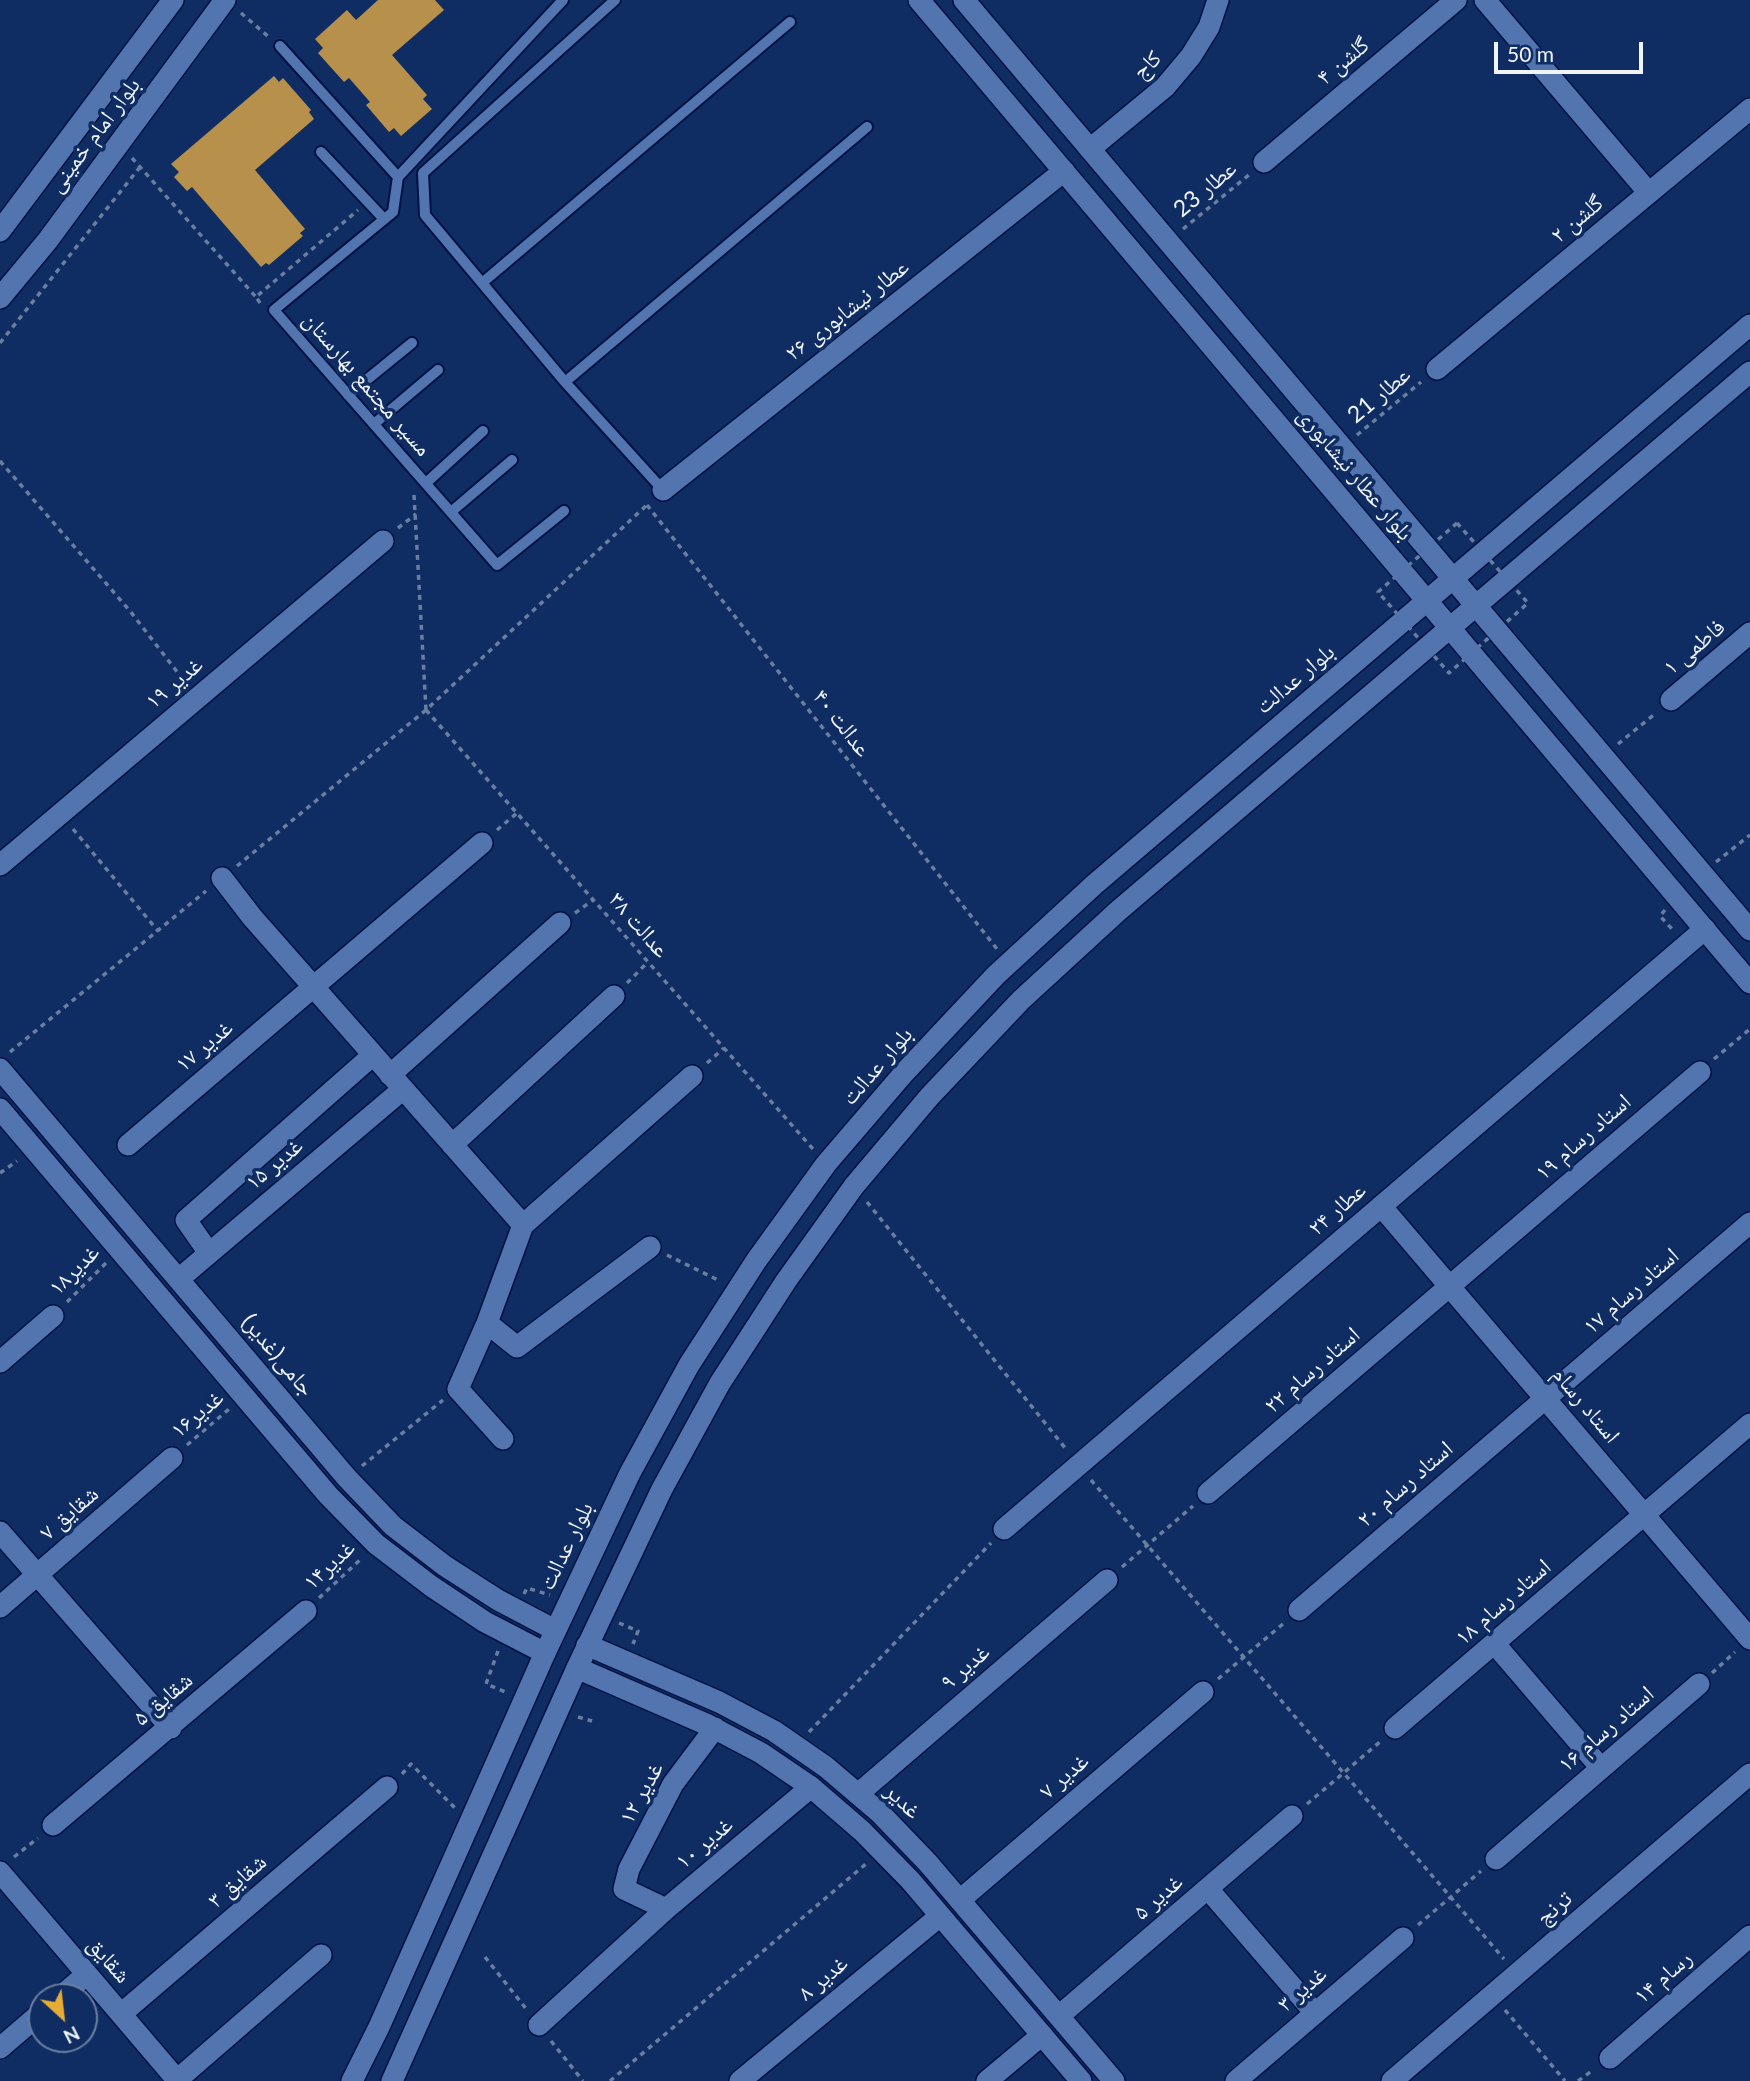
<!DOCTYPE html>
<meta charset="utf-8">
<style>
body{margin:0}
#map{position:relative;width:1750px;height:2081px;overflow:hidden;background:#0f2d62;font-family:Lato,sans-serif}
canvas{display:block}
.north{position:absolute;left:28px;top:1983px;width:70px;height:70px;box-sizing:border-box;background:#0f2d62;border:2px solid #697d9f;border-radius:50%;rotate:153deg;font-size:19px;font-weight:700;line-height:28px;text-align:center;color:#f0f4fb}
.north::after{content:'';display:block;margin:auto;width:24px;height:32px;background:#e7ac36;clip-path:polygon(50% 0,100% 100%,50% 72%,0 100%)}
.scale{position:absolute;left:1494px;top:42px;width:149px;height:32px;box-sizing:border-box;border:4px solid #f0f4fb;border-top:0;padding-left:9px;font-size:21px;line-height:24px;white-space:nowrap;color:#f0f4fb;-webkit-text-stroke:5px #0f2d62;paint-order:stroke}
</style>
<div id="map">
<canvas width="1750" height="2081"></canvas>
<div class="north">N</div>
<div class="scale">50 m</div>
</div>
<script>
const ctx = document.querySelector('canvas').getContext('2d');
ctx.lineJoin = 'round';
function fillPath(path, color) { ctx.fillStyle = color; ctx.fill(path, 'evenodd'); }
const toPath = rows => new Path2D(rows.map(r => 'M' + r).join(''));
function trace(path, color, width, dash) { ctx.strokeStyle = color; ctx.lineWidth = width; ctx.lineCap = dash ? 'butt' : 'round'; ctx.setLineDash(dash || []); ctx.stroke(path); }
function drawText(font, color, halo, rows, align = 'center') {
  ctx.font = font + ' Lato,"Noto Naskh Arabic",sans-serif'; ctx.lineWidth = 7; ctx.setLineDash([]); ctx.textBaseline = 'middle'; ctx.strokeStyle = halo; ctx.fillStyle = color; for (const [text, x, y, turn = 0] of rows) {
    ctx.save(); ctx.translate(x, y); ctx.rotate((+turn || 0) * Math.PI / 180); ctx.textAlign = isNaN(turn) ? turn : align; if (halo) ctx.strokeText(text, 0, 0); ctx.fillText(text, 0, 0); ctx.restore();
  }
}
fillPath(toPath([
 [378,0,435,0,444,10,392,55,427,95,423,99,432,109,401,136,394,128,389,132,366,105,370,102,349,78,344,82,318,53,323,48,315,39,347,10,356,20],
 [274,76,279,82,283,78,311,110,309,112,314,119,255,170,305,229,300,233,303,236,269,265,266,263,261,267,192,187,187,191,174,177,179,172,171,164]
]), '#b7904b');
const service = toPath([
 [615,0,423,173,425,215,565,382,663,490],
 [280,46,398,177],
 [321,152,384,219],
 [398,177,393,212,274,310,497,565,564,511],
 [398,177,563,0],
 [482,283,790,22],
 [565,382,867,127],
 [348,395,412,343],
 [374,424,438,370],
 [426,483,483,431],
 [451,512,512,460]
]);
const minor = toPath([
 [1485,0,1649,193],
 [1090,149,1165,87,1191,56,1209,27,1218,0],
 [1264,162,1456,0],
 [1437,369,1750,109],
 [663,490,1064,171],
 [1671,700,1750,633],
 [0,865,383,541],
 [222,878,252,917,523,1225,692,1076],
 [390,1075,560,923],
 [128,1145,482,843],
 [452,1145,614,996],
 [1381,1206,1750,1639],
 [209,1253,186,1220,373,1055],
 [180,1278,402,1090],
 [487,1323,517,1347,650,1247],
 [0,1362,53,1316],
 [503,1439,458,1389,487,1323,523,1225],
 [1208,1493,1700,1072],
 [1004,1529,1705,929],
 [0,1532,171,1728],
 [0,1607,172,1458],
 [1299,1610,1750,1223],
 [1494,1643,1601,1768],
 [715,1728,673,1784,629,1869,624,1889,666,1909,811,1787],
 [1395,1728,1750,1424],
 [858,1794,1107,1580],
 [53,1825,306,1611],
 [1496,1859,1699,1684],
 [0,1872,178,2081],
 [1208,1889,1315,2013],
 [960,1900,1203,1692],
 [60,1997,87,1974],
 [121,2014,387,1787],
 [1059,2016,1292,1816],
 [539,2025,666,1909],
 [0,2048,42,2012],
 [1610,2058,1750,1936],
 [177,2080,321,1955],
 [740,2081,940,1916],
 [987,2081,1042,2035],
 [1236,2081,1403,1938],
 [1392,2081,1750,1774]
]);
const tertiary = toPath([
 [919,0,1750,983],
 [964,0,1750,930],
 [0,231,173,0],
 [0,298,48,240,225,0],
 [0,1069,347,1478,393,1526,445,1566,498,1600,555,1630],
 [0,1109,328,1495,376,1544,431,1586,485,1622,545,1653],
 [587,1645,719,1702,774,1731,826,1767,880,1813,928,1863,1114,2081],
 [577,1668,708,1725,761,1753,811,1787,862,1831,910,1880,1081,2081]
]);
const secondary = toPath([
 [352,2081,379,2027,545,1653,630,1473,689,1365,756,1261,826,1164,904,1073,996,975,1095,884,1750,325],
 [392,2081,577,1668,662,1489,720,1383,786,1281,854,1186,930,1096,1021,1000,1118,911,1750,372]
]);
trace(service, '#001245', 14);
trace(minor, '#001245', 24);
trace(tertiary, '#001245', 24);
trace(secondary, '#001245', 24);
trace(toPath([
 [241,13,270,38],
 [132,158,256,297],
 [1183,229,1250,174],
 [260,303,256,297,358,210],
 [0,343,140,167],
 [1357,435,1421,382],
 [0,461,130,611,185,682],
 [414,495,426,710],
 [647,505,997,949],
 [1457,523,1528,603,1449,673,1378,592,1457,523],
 [398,528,416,514],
 [426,710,813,1149],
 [1618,744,1656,713],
 [73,829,158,931],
 [497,830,517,813],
 [1716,862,1750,835],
 [237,866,426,710,649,503],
 [1665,910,1660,916,1673,930],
 [575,913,593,900],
 [627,983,648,962],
 [10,1052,206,891],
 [1714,1059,1750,1029],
 [707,1063,724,1048],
 [0,1173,17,1161],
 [867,1202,1066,1449],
 [667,1255,720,1281],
 [67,1302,106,1263],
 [187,1445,229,1409],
 [362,1466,443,1400],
 [1091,1480,1504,1959],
 [1122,1567,1193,1506],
 [524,1594,527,1588,550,1595],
 [319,1598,362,1558],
 [619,1623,638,1631,633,1644],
 [498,1651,486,1684,508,1693],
 [1712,1673,1735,1652],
 [1218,1679,1284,1623],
 [578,1717,592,1721],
 [809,1732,991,1543],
 [402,1774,411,1764,456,1809],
 [1307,1804,1381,1741],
 [14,1857,38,1838],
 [1418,1925,1481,1871],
 [485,1957,527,2010],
 [1505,2010,1565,2081],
 [551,2041,583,2081],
 [610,2081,867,1863],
 [1578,2081,1593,2070]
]), '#6a7ea0', 3.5, [5, 5]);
trace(service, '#5275b0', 10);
trace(minor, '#5275b0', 21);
trace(tertiary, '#5275b0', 21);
trace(secondary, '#5275b0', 21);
drawText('23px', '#f0f4fb', '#0f2d62', [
 ["گلشن ۴",1343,61,-40],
 ["کاج",1147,65,-45],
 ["بلوار امام خمینی",94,135,-53],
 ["عطار 23",1205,189,-40],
 ["گلشن ۲",1577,219,-40],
 ["عطار نیشابوری ۲۶",847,310,-38],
 ["مسیر مجتمع بهارستان",367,384,49],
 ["عطار 21",1379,395,-40],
 ["بلوار عطار نیشابوری",1355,474,50],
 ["فاطمی ۱",1694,647,-40],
 ["بلوار عدالت",1295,679,-40],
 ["غدیر ۱۹",174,683,-40],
 ["عدالت ۴۰",842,723,52],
 ["عدالت ۳۸",639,925,49],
 ["غدیر ۱۷",204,1046,-40],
 ["بلوار عدالت",877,1066,-49],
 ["استاد رسام ۱۹",1583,1137,-41],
 ["غدیر ۱۵",274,1164,-40],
 ["عطار ۲۴",1337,1209,-41],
 ["غدیر۱۸",74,1270,-45],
 ["استاد رسام ۱۷",1631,1291,-41],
 ["جامی(غدیر)",278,1355,50],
 ["استاد رسام ۲۲",1312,1370,-41],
 ["استاد رسام",1586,1405,50],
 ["غدیر۱۶",197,1414,-40],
 ["استاد رسام ۲۰",1405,1484,-41],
 ["شقایق ۷",69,1513,-41],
 ["بلوار عدالت",566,1546,-64],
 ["غدیر۱۴",329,1565,-43],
 ["استاد رسام ۱۸",1503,1602,-41],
 ["غدیر ۹",965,1667,-41],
 ["شقایق ۵",163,1699,-40],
 ["استاد رسام ۱۶",1606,1729,-41],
 ["غدیر ۷",1064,1776,-41],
 ["غدیر ۱۲",641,1793,-61],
 ["غدیر",903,1801,44],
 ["غدیر ۱۰",704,1843,-40],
 ["شقایق ۳",237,1881,-41],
 ["غدیر ۵",1158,1897,-41],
 ["ترنج",1554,1908,-41],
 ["شقایق",109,1960,49],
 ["رسام ۱۴",1663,1977,-41],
 ["غدیر ۸",823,1978,-40],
 ["غدیر ۳",1302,1989,-41]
]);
</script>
